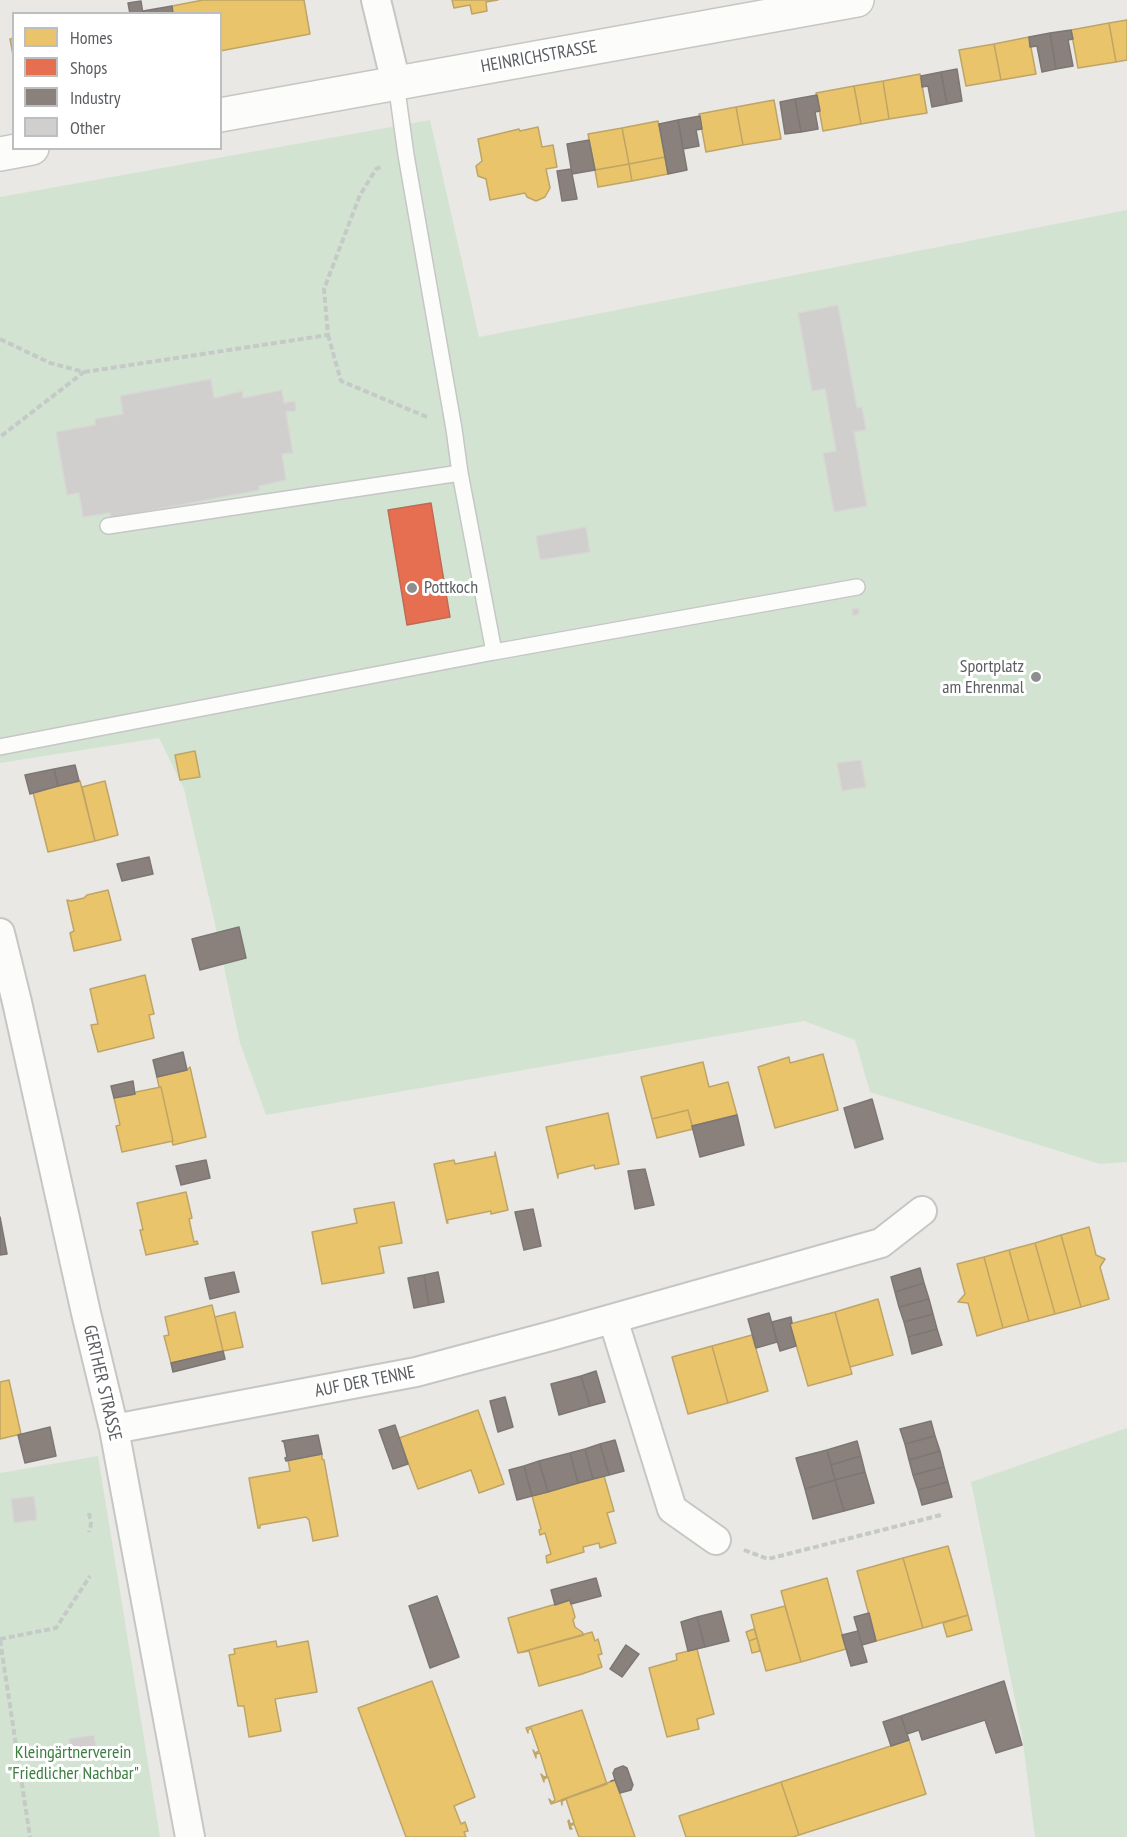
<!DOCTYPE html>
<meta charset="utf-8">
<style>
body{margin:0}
#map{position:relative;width:1127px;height:1837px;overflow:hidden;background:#e9e8e4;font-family:"PT Sans Narrow",sans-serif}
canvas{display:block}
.legend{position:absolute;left:12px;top:12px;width:210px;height:138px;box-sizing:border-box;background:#fff;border:2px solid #bdbec0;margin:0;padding:8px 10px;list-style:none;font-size:18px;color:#5a5d61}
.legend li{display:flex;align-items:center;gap:12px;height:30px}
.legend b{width:30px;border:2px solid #bdbec0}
</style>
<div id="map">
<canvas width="1127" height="1837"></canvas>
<ul class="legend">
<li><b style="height:16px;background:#e9c46a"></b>Homes</li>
<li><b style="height:16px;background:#e76f51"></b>Shops</li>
<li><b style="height:16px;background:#8a817c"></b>Industry</li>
<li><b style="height:16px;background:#d0cfcd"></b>Other</li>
</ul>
</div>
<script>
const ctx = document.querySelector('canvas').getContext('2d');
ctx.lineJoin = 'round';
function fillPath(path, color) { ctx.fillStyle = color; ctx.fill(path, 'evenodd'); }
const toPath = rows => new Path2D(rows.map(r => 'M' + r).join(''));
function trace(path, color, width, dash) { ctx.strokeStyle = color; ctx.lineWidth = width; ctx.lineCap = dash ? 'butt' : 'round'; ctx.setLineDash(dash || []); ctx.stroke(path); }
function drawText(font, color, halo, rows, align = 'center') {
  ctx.font = font + ' "PT Sans Narrow",sans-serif'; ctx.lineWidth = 6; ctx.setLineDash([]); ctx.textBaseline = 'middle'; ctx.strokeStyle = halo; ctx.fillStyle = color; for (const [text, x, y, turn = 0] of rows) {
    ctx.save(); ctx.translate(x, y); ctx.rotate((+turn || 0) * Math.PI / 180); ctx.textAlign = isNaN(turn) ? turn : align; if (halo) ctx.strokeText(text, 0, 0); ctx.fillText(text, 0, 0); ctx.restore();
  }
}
fillPath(toPath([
 [430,120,479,337,1127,210,1127,1162,1100,1164,870,1092,855,1040,804,1021,266,1115,240,1043,213,915,184,789,159,738,0,763,0,197],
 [1127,1428,1127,1837,1035,1837,1022,1735,971,1482],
 [98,1456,160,1837,0,1837,0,1473]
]), '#d2e4d1');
const homes = toPath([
 [203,0,304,0,310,34,220,51,220,14,173,14,172,6,203,0],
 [452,0,498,0,486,2,487,11,472,14,470,5,454,8,452,0],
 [1127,20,1127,60,1116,62,1109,23,1127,20],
 [1109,23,1116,62,1078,68,1071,30,1109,23],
 [1029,37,1036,74,1001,80,994,44,1029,37],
 [14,38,14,60,10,39,14,38],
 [994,44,1001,80,966,86,959,50,994,44],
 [920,74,927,113,889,119,883,81,920,74],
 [883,81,889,119,861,124,854,86,883,81],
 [854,86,861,124,823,131,816,93,854,86],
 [774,100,781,139,743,145,736,107,774,100],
 [736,107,743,145,706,152,699,114,736,107],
 [658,121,665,157,629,164,622,128,658,121],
 [538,127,542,147,553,145,557,167,546,169,550,188,545,197,536,201,527,197,525,193,490,200,486,179,478,176,476,166,482,161,478,139,519,129,520,131,538,127],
 [622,128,629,164,595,170,588,134,622,128],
 [665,157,668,174,632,181,629,164,665,157],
 [629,164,632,181,598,187,595,170,629,164],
 [195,751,200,777,180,780,175,755,195,751],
 [80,781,95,841,48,852,33,792,80,781],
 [105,781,118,835,95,841,82,787,105,781],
 [108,890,121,940,74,951,70,933,74,931,67,900,71,901,84,898,87,895,108,890],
 [145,975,154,1014,149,1015,154,1038,98,1052,91,1025,98,1024,90,989,145,975],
 [823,1054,838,1110,775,1128,758,1067,789,1057,790,1063,823,1054],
 [703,1062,709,1087,728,1082,737,1115,692,1126,688,1110,652,1119,641,1077,703,1062],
 [190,1067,206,1137,173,1145,172,1141,173,1141,161,1087,159,1087,157,1077,187,1070,190,1067],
 [161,1087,173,1141,122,1152,116,1126,120,1125,114,1098,135,1094,136,1092,161,1087],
 [688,1110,693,1129,657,1138,652,1119,688,1110],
 [608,1113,619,1164,595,1169,594,1165,558,1174,558,1178,546,1127,608,1113],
 [495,1152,508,1210,491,1214,491,1211,447,1220,448,1223,447,1223,434,1164,454,1160,455,1164,495,1156,495,1152],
 [186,1192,192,1218,189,1219,194,1242,197,1241,198,1244,146,1255,140,1230,143,1230,137,1203,186,1192],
 [394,1202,402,1243,379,1247,384,1273,322,1284,312,1232,357,1223,354,1209,394,1202],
 [1089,1227,1096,1255,1105,1259,1100,1267,1109,1299,1081,1307,1061,1235,1089,1227],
 [1061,1235,1081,1307,1055,1314,1035,1243,1061,1235],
 [1035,1243,1055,1314,1029,1321,1009,1250,1035,1243],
 [1009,1250,1029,1321,1003,1328,984,1257,1009,1250],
 [984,1257,1003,1328,977,1336,968,1303,958,1302,965,1294,957,1264,984,1257],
 [878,1299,893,1355,850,1367,835,1312,878,1299],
 [212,1305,223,1351,171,1363,164,1336,169,1335,165,1317,212,1305],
 [235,1312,243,1347,223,1351,215,1317,235,1312],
 [835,1312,852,1374,808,1386,790,1324,835,1312],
 [752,1335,768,1391,728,1403,712,1346,752,1335],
 [712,1346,728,1403,688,1414,672,1357,712,1346],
 [9,1380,21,1434,0,1439,0,1382,9,1380],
 [478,1410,504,1484,479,1493,471,1470,418,1489,399,1438,478,1410],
 [322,1454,322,1459,324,1460,338,1536,313,1541,309,1520,306,1517,260,1525,260,1528,258,1528,249,1478,290,1471,288,1460,322,1454],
 [604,1476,614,1511,607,1513,616,1543,600,1548,599,1543,583,1547,584,1552,547,1563,546,1556,551,1554,545,1533,540,1535,539,1530,541,1529,532,1496,604,1476],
 [948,1546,968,1615,923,1628,903,1558,948,1546],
 [903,1558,923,1628,876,1641,857,1571,903,1558],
 [827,1578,846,1649,801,1662,781,1591,827,1578],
 [570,1600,575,1617,573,1620,575,1627,582,1632,584,1635,518,1653,508,1618,570,1600],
 [785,1606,801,1662,766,1671,751,1615,785,1606],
 [968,1615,972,1630,947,1637,943,1623,968,1615],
 [754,1629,757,1638,749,1641,746,1632,754,1629],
 [592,1632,595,1641,598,1639,602,1654,598,1655,602,1667,582,1674,539,1686,529,1651,518,1653,592,1632],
 [757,1638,760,1651,752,1653,749,1641,757,1638],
 [276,1641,277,1647,308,1641,317,1692,275,1699,281,1731,249,1737,244,1706,238,1706,229,1655,235,1654,234,1649,276,1641],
 [697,1649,714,1714,697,1719,699,1729,667,1737,649,1668,677,1660,676,1654,697,1649],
 [432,1681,475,1797,454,1806,461,1824,465,1822,468,1831,464,1832,466,1837,406,1837,358,1708,432,1681],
 [582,1710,607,1784,551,1804,549,1799,552,1802,555,1800,548,1777,544,1779,544,1782,541,1774,544,1777,547,1776,540,1753,536,1754,536,1758,533,1750,535,1753,539,1751,531,1728,528,1730,528,1733,526,1728,582,1710],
 [909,1740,926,1794,799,1835,781,1782,909,1740],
 [615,1780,635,1837,579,1837,574,1824,570,1826,572,1829,570,1829,568,1821,569,1820,570,1824,574,1823,566,1799,562,1801,562,1805,561,1800,615,1780],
 [781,1782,799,1835,793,1837,686,1837,679,1816,781,1782]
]);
fillPath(homes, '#e9c46a');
trace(homes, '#bea567', 1.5);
const shops = toPath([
 [431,503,450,617,407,625,388,510,431,503]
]);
fillPath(shops, '#e76f51');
trace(shops, '#bd6a56', 1.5);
const industry = toPath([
 [141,1,143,14,130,14,128,3,141,1],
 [172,6,173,14,143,14,143,11,172,6],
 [1071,30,1073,39,1068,40,1073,66,1056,69,1050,33,1071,30],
 [1050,33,1056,69,1042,72,1037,46,1030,47,1029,37,1050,33],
 [957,69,962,101,947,104,941,72,957,69],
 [941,72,947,104,932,107,928,86,922,87,921,76,941,72],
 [817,95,820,111,815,112,818,129,801,132,795,99,817,95],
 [795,99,801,132,785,134,780,102,795,99],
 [700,116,702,129,696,130,699,146,683,149,678,120,700,116],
 [678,120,687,170,668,174,659,124,678,120],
 [589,140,595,170,572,174,567,144,589,140],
 [571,169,577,199,562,201,557,171,571,169],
 [75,765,79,781,58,786,54,769,75,765],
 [54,769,58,786,30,794,25,775,54,769],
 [149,857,153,874,122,881,117,864,149,857],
 [239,927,246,958,200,970,192,939,239,927],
 [183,1052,187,1070,157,1077,153,1060,183,1052],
 [133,1081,135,1094,114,1098,111,1086,133,1081],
 [872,1099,883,1139,855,1148,844,1108,872,1099],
 [737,1115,744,1145,700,1157,692,1126,737,1115],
 [206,1160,210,1178,181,1185,176,1166,206,1160],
 [645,1169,654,1205,635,1209,628,1171,645,1169],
 [533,1209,541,1246,524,1250,515,1212,533,1209],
 [0,1217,7,1254,0,1255,0,1217],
 [920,1268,924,1283,895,1292,891,1277,920,1268],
 [234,1272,239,1292,210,1299,205,1278,234,1272],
 [438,1272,444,1302,429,1305,424,1275,438,1272],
 [424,1275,429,1305,414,1308,408,1278,424,1275],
 [924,1283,929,1299,899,1307,895,1292,924,1283],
 [929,1299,933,1314,904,1322,899,1307,929,1299],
 [769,1313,777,1342,756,1348,748,1319,769,1313],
 [933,1314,937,1329,908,1337,904,1322,933,1314],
 [791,1317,792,1323,790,1324,796,1346,780,1351,772,1322,791,1317],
 [937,1329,942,1345,912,1354,908,1337,937,1329],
 [223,1351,225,1359,173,1372,171,1363,223,1351],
 [596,1371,605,1402,590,1406,581,1376,596,1371],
 [581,1376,590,1406,559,1415,551,1384,581,1376],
 [505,1397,513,1427,498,1432,490,1401,505,1397],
 [931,1421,935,1436,905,1444,900,1429,931,1421],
 [395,1425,408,1464,393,1469,379,1430,395,1425],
 [50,1427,56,1456,25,1463,18,1435,50,1427],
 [318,1435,322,1454,286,1461,285,1458,287,1457,284,1442,282,1441,318,1435],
 [935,1436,940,1451,909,1460,905,1444,935,1436],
 [615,1440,624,1471,609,1475,600,1444,615,1440],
 [857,1441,861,1456,831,1465,827,1450,857,1441],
 [600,1444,609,1475,593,1479,585,1449,600,1444],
 [585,1449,593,1479,578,1483,570,1453,585,1449],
 [827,1450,835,1480,805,1489,796,1458,827,1450],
 [940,1451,944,1467,913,1475,909,1460,940,1451],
 [570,1453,578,1483,548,1492,539,1461,570,1453],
 [861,1456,865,1472,835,1480,831,1465,861,1456],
 [539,1461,548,1492,532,1496,524,1466,539,1461],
 [524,1466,532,1496,517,1500,509,1470,524,1466],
 [944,1467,948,1482,918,1490,913,1475,944,1467],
 [865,1472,874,1503,844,1511,835,1480,865,1472],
 [835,1480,844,1511,813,1519,805,1489,835,1480],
 [948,1482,952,1497,922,1505,918,1490,948,1482],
 [596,1578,601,1596,571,1604,570,1600,555,1605,551,1590,596,1578],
 [437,1596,459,1657,430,1668,409,1606,437,1596],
 [721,1611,729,1641,705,1647,697,1617,721,1611],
 [869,1613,876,1641,862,1645,854,1617,869,1613],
 [697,1617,705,1647,688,1651,681,1622,697,1617],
 [858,1631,867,1662,851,1666,842,1635,858,1631],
 [626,1645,639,1654,622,1677,610,1669,626,1645],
 [1004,1681,1022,1745,996,1753,985,1720,922,1740,919,1730,907,1734,901,1716,1004,1681],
 [901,1716,909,1740,891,1746,883,1722,901,1716],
 [623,1766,627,1768,633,1785,631,1790,620,1793,615,1780,611,1781,615,1780,613,1773,615,1769,623,1766]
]);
fillPath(industry, '#8a817c');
trace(industry, '#7c7674', 1.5);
const building = toPath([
 [838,305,857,408,862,407,866,430,854,432,867,506,834,512,823,453,836,451,825,389,812,391,798,313,838,305],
 [211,379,214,398,242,391,243,398,282,390,284,403,295,401,296,411,286,412,293,453,282,454,286,480,259,486,260,490,111,518,110,513,83,517,79,493,67,495,56,432,95,425,95,419,123,414,120,396,211,379],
 [586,527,590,552,540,560,536,536,586,527],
 [859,608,859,614,853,616,852,609,859,608],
 [861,760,866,787,842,791,837,763,861,760],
 [34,1496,37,1520,14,1523,11,1499,34,1496],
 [94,1735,97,1755,72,1759,69,1739,94,1735]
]);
fillPath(building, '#d0cfcd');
trace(building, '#d8d7d4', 1.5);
const lane = toPath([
 [108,526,460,473],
 [494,652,857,587],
 [0,747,494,652,460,473,454,429,406,155,396,83]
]);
const street = toPath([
 [376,0,396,83],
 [0,933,17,1002,86,1313,114,1429,190,1837],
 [613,1319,672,1509,716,1540],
 [114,1429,416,1372,551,1336,881,1243,922,1211]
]);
const secondary = toPath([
 [220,115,857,0],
 [0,154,32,148]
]);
trace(lane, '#c6c6c6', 18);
trace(street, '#c6c6c6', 32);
trace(secondary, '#c6c6c5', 36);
trace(toPath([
 [328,335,341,381,427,417],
 [0,339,50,363,84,372,0,437],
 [84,372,328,335,324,289,360,195,376,169,383,166],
 [89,1513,91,1524,89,1532],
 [744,1550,768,1559,941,1515],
 [0,1639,56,1628,90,1576],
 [0,1640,30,1837]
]), '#c5c9c7', 4, [6, 3]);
trace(lane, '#fcfcfb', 15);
trace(street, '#fcfcfb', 28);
trace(secondary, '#fcfcfb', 33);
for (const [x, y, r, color] of [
 [412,588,6,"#8c8e8f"],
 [1036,677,6,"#8c8e8f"]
]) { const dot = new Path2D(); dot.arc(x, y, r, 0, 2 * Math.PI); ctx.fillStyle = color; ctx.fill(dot); trace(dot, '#fff', 2); }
drawText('18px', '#5a5d61', '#fff', [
 ["HEINRICHSTRASSE",539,57,-10],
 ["AUF DER TENNE",365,1382,-11],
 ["GERTHER STRASSE",102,1383,77]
]);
drawText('18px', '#5a5d61', '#fff', [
 ["Pottkoch",424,588],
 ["Sportplatz",1024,667,"right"],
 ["am Ehrenmal",1024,688,"right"]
], 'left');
drawText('18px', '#3c7e41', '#fff', [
 ["Kleingärtnerverein",73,1753],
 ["\"Friedlicher Nachbar\"",73,1774]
]);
</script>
